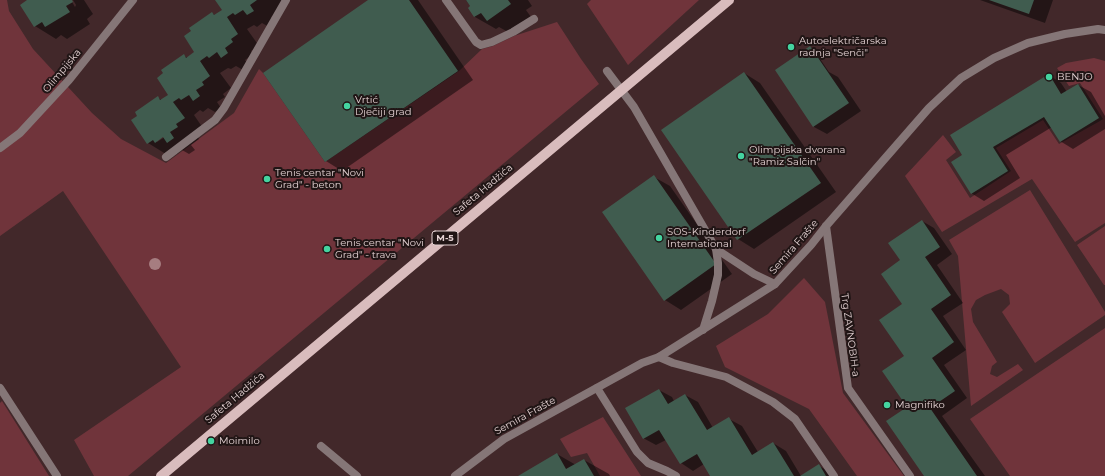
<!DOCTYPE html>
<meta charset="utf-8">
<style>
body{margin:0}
canvas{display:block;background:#42282a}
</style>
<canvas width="1105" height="476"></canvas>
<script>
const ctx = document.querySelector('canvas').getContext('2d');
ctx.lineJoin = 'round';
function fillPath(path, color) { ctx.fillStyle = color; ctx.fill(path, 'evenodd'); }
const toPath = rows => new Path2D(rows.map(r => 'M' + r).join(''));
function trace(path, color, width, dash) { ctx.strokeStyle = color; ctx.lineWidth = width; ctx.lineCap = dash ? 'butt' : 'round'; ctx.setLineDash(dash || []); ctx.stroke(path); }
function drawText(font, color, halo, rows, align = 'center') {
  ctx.font = font + ' Montserrat,sans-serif'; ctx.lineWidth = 4; ctx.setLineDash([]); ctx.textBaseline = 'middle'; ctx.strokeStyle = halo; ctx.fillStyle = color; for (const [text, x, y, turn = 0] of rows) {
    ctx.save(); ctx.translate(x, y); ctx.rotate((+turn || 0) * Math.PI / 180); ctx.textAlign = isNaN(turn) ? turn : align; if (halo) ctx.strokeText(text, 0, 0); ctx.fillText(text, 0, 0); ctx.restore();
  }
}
fillPath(toPath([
 [0,0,7,0,9,11,33,49,92,113,121,139,166,163,234,113,259,69,263,73,325,162,459,71,482,49,493,46,514,36,557,22,581,59,599,84,128,476,94,476,74,440,181,367,63,191,0,236],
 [591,0,699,0,628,65,587,4],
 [1094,58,1105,61,1105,223,1075,242,1032,179,942,232,905,176,943,135,956,152,946,160,970,198,1011,171,996,148,1043,120,1059,144,1100,121,1103,119,1080,83,1069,86,1057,68,1066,63],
 [1030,190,1105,312,1105,315,1035,363,1002,312,1010,304,1009,295,1001,289,985,295,976,300,971,309,973,322,997,362,992,366,990,374,997,377,1018,364,1023,370,971,406,958,256,949,240],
 [1105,226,1105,285,1104,285,1077,245],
 [804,278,825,302,843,393,904,476,857,476,809,409,725,367,716,346,768,314],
 [1105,328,1105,476,1010,476,970,419],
 [2,401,49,476,0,476,0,403],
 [603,417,641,476,600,476,587,453,571,457,560,439]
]), '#70343b');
fillPath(toPath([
 [29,0,71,0,75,7,76,5,73,0,84,0,93,14,87,19,90,24,67,39,61,35,56,39,35,26],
 [217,0,284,0,279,12,271,17,275,23,269,27,262,23,257,27,254,25,247,29,259,46,251,51,253,54,245,60,249,66,243,70,236,66,231,69,228,68,220,73,231,88,223,94,225,97,217,102,221,108,215,112,208,108,203,112,200,110,194,115,205,131,197,136,199,139,191,145,195,150,189,154,182,150,177,154,174,152,169,156,148,143,132,121,158,98,162,100,170,95,184,56,188,58,196,52,212,13,216,16,224,10],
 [167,133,168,135,157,142,157,140],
 [370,0,418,0,473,80,342,171,326,161,265,73],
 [466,0,528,0,532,6,526,10,531,17,508,32,499,27,496,29,475,17,469,8,471,7],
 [980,0,1053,0,1045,23],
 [810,47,814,50,829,72,838,77,861,111,827,134,814,127,776,70],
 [744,73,760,83,836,192,754,249,738,239,662,130],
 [1049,75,1061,83,1067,92,1078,85,1091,92,1105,116,1105,129,1073,149,1060,141,1052,127,1006,155,1020,178,984,201,971,193,964,155],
 [654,177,670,186,732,274,681,310,665,300],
 [922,221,934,228,952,254,937,265,963,303,943,316,966,350,944,365,967,398,942,416,985,476,926,476,908,407,902,261],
 [659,390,672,397,674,401,685,395,698,402,713,428,729,419,742,426,758,452,773,443,786,451,801,476,712,476,704,464,693,471,681,463,666,440,656,445,643,438],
 [557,454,576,465,584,460,609,474,610,476,519,476],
 [819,466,831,473,833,476,802,476]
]), '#0007');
fillPath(toPath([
 [27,0,72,0,73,2,66,6,70,12,45,27,42,22,34,27,20,5],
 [215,0,257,0,250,5,254,11,247,15,243,10,235,15,233,13,227,17,238,34,231,39,233,42,225,48,228,53,221,58,217,52,209,58,207,56,200,61,210,76,202,82,204,85,196,90,200,96,193,101,189,95,181,100,179,98,173,102,185,118,176,124,178,127,170,132,174,138,167,143,163,137,155,143,153,140,147,144,131,120,137,116,135,112,158,96,160,100,168,95,157,78,163,73,161,70,184,54,186,58,194,52,184,36,191,31,189,28,212,12,214,15,222,10],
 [368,0,409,0,458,71,325,162,263,73],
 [466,0,508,0,511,4,487,21,481,13,474,17,468,8,470,6],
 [989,0,1034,0,1029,14],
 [810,46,849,103,813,127,775,70],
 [744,72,821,183,737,240,661,130],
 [1049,74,1061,94,1078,84,1099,118,1060,142,1044,117,993,147,1008,171,971,194,951,162,962,155,950,135],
 [654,175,716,264,664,301,602,212],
 [922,220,940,247,925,257,951,295,931,309,954,342,932,358,955,391,930,408,977,476,924,476,886,421,907,407,882,371,904,356,879,320,902,304,881,274,900,260,888,243],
 [659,389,668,404,685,394,707,430,729,417,752,455,773,442,794,476,710,476,697,454,680,464,659,430,643,439,625,408],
 [557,453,566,469,584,459,594,476,518,476],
 [819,464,826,476,800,476]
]), '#405c4f');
trace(toPath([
 [446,0,476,42,481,45,492,42,513,32,534,19],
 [166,157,215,120,224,108,286,0],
 [826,226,848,388,910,476],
 [703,330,712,301,718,275,718,263,716,249],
 [659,357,673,363,726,377,773,402,795,419,834,476],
 [597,388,637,452,648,463,667,471,676,476],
 [321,446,357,476]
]), '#857677', 8);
trace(toPath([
 [607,71,634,107,716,249,754,274,775,284]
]), '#857677', 8);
trace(toPath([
 [0,148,20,133,69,80,133,0],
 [455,476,504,439,642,363,659,357,775,284,811,245,826,226,929,108,961,78,994,58,1028,43,1065,34,1098,29,1105,30]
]), '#857677', 8);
trace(toPath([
 [0,388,57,476]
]), '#857677', 8);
trace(toPath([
 [161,476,729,0]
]), '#d9bcbd', 10);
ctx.fillStyle = '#a67d80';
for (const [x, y] of [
 [155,264]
]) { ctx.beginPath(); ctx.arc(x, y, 6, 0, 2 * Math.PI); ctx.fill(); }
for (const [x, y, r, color] of [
 [791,47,4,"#44d4a0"],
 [1049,77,4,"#44d4a0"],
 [347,106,4,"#44d4a0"],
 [741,156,4,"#44d4a0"],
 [267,179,4,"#44d4a0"],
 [659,238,4,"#44d4a0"],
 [327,249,4,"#44d4a0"],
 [887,405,4,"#44d4a0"],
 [211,441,4,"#44d4a0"]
]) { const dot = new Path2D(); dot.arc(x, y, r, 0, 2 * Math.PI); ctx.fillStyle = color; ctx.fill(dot); trace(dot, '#201515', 1.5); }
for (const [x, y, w] of [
 [445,238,26]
]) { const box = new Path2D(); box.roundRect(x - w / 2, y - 7, w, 14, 3); ctx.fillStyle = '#201515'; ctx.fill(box); trace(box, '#e2d0d1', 1); }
drawText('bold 9px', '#e2d0d1', null, [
 ["M-5",445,238]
]);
drawText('10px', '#e2d0d1', '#201515', [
 ["Autoelektričarska",799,41],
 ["radnja \"Senči\"",799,53],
 ["BENJO",1057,77],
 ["Vrtić",355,100],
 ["Dječiji grad",355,112],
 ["Olimpijska dvorana",749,150],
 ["\"Ramiz Salčin\"",749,162],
 ["Tenis centar \"Novi",275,173],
 ["Grad\" - beton",275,185],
 ["SOS-Kinderdorf",667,232],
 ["International",667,244],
 ["Tenis centar \"Novi",335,243],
 ["Grad\" - trava",335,255],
 ["Magnifiko",895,405],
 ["Moimilo",219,441]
], 'left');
drawText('10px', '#e2d0d1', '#201515', [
 ["Olimpijska",62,71,-50],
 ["Safeta Hadžića",483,190,-40],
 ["Semira Frašte",794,247,-49],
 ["Trg ZAVNOBIH-a",850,335,82],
 ["Safeta Hadžića",235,398,-40],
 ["Semira Frašte",525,416,-29]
]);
</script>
